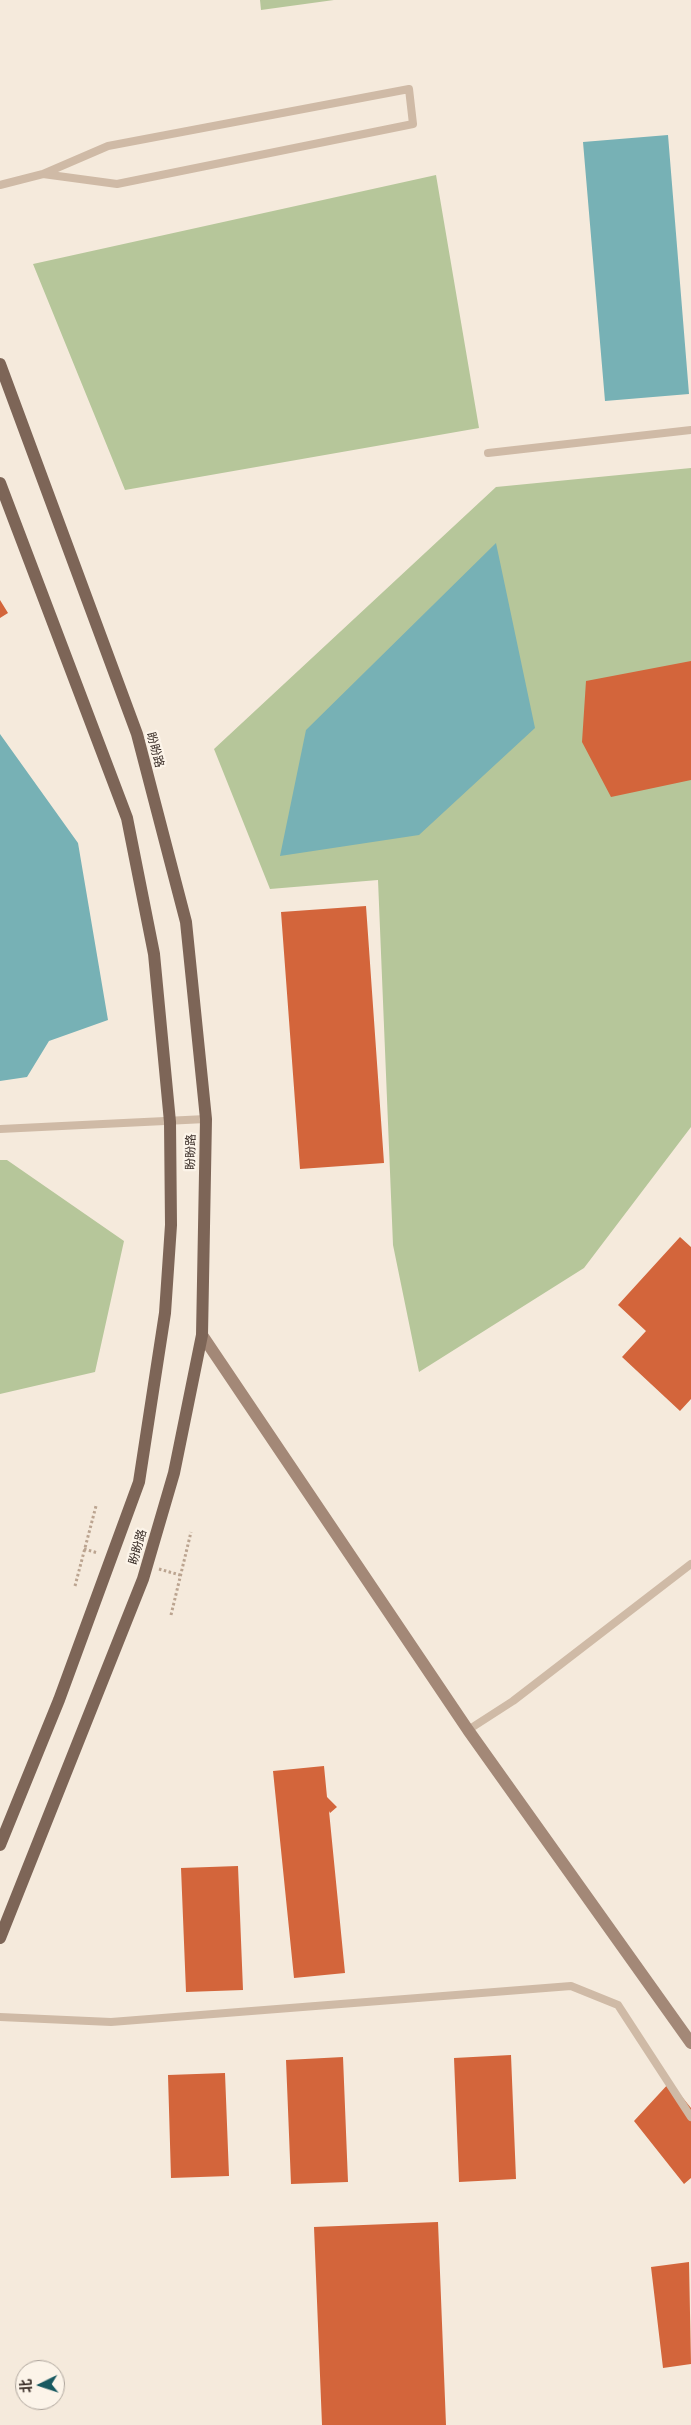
<!DOCTYPE html>
<meta charset="utf-8">
<style>
body{margin:0}
#map{position:relative;width:691px;height:2425px;overflow:hidden;background:#f5eadc;font-family:Raleway,"Noto Sans SC",sans-serif}
canvas{display:block}
.north{position:absolute;left:15px;top:2360px;width:50px;height:50px;box-sizing:border-box;background:#fcf4e9;border:1px solid #aea59c;border-radius:50%;rotate:266deg;font-size:14px;font-weight:700;line-height:20px;text-align:center;color:#3a2e28}
.north::after{content:'';display:block;margin:auto;width:18px;height:22px;background:#185960;clip-path:polygon(50% 0,100% 100%,50% 72%,0 100%)}
</style>
<div id="map">
<canvas width="691" height="2425"></canvas>
<div class="north">北</div>
</div>
<script>
const ctx = document.querySelector('canvas').getContext('2d');
ctx.lineJoin = 'round';
function fillPath(path, color) { ctx.fillStyle = color; ctx.fill(path, 'evenodd'); }
const toPath = rows => new Path2D(rows.map(r => 'M' + r).join(''));
function trace(path, color, width, dash) { ctx.strokeStyle = color; ctx.lineWidth = width; ctx.lineCap = dash ? 'butt' : 'round'; ctx.setLineDash(dash || []); ctx.stroke(path); }
function drawText(font, color, halo, rows, align = 'center') {
  ctx.font = font + ' Raleway,"Noto Sans SC",sans-serif'; ctx.lineWidth = 4.5; ctx.setLineDash([]); ctx.textBaseline = 'middle'; ctx.strokeStyle = halo; ctx.fillStyle = color; for (const [text, x, y, turn = 0] of rows) {
    ctx.save(); ctx.translate(x, y); ctx.rotate((+turn || 0) * Math.PI / 180); ctx.textAlign = isNaN(turn) ? turn : align; if (halo) ctx.strokeText(text, 0, 0); ctx.fillText(text, 0, 0); ctx.restore();
  }
}
fillPath(toPath([
 [260,0,334,0,261,10],
 [436,175,479,428,125,490,33,264],
 [691,468,691,1127,584,1268,419,1372,393,1245,378,880,270,889,214,749,496,487],
 [0,1160,7,1160,124,1241,95,1372,0,1394]
]), '#b6c69a');
fillPath(toPath([
 [668,135,689,394,605,401,583,142],
 [496,543,535,728,419,835,280,856,306,730],
 [0,734,78,843,108,1020,49,1041,27,1077,0,1081]
]), '#77b1b5');
fillPath(toPath([
 [0,600,8,613,0,618],
 [691,661,691,780,611,797,582,742,586,681],
 [366,906,384,1163,300,1169,281,912],
 [680,1237,691,1247,691,1399,680,1411,622,1357,646,1331,618,1305],
 [324,1766,327,1797,337,1807,330,1813,329,1811,345,1973,294,1978,273,1771],
 [238,1866,243,1990,186,1992,181,1868],
 [511,2055,516,2179,459,2182,454,2058],
 [343,2057,348,2182,291,2184,286,2060],
 [225,2073,229,2176,171,2178,168,2075],
 [670,2082,691,2108,691,2178,684,2184,634,2121],
 [438,2222,446,2425,322,2425,314,2227],
 [689,2262,691,2364,663,2368,651,2267]
]), '#d3653b');
trace(toPath([
 [84,1549,98,1553],
 [159,1569,180,1575],
 [75,1586,96,1506],
 [171,1615,191,1532]
]), '#bba490', 3, [2.5, 2.5]);
trace(toPath([
 [0,185,43,174,108,146,409,89,413,124,117,184,43,174],
 [488,453,691,430],
 [0,1129,206,1119],
 [468,1730,513,1701,691,1564],
 [0,2017,111,2022,571,1986,618,2005,691,2117]
]), '#cfbaa6', 8);
trace(toPath([
 [202,1335,468,1730,691,2043]
]), '#a38877', 12);
trace(toPath([
 [0,364,137,734,186,922,206,1119,202,1335,174,1473,143,1579,0,1938],
 [0,483,127,818,154,954,170,1122,171,1225,165,1313,139,1482,59,1700,0,1845]
]), '#7d6557', 12);
drawText('12px', '#3a2e28', '#fcf4e9', [
 ["盼盼路",155,750,75],
 ["盼盼路",191,1152,-89],
 ["盼盼路",138,1547,-74]
]);
</script>
